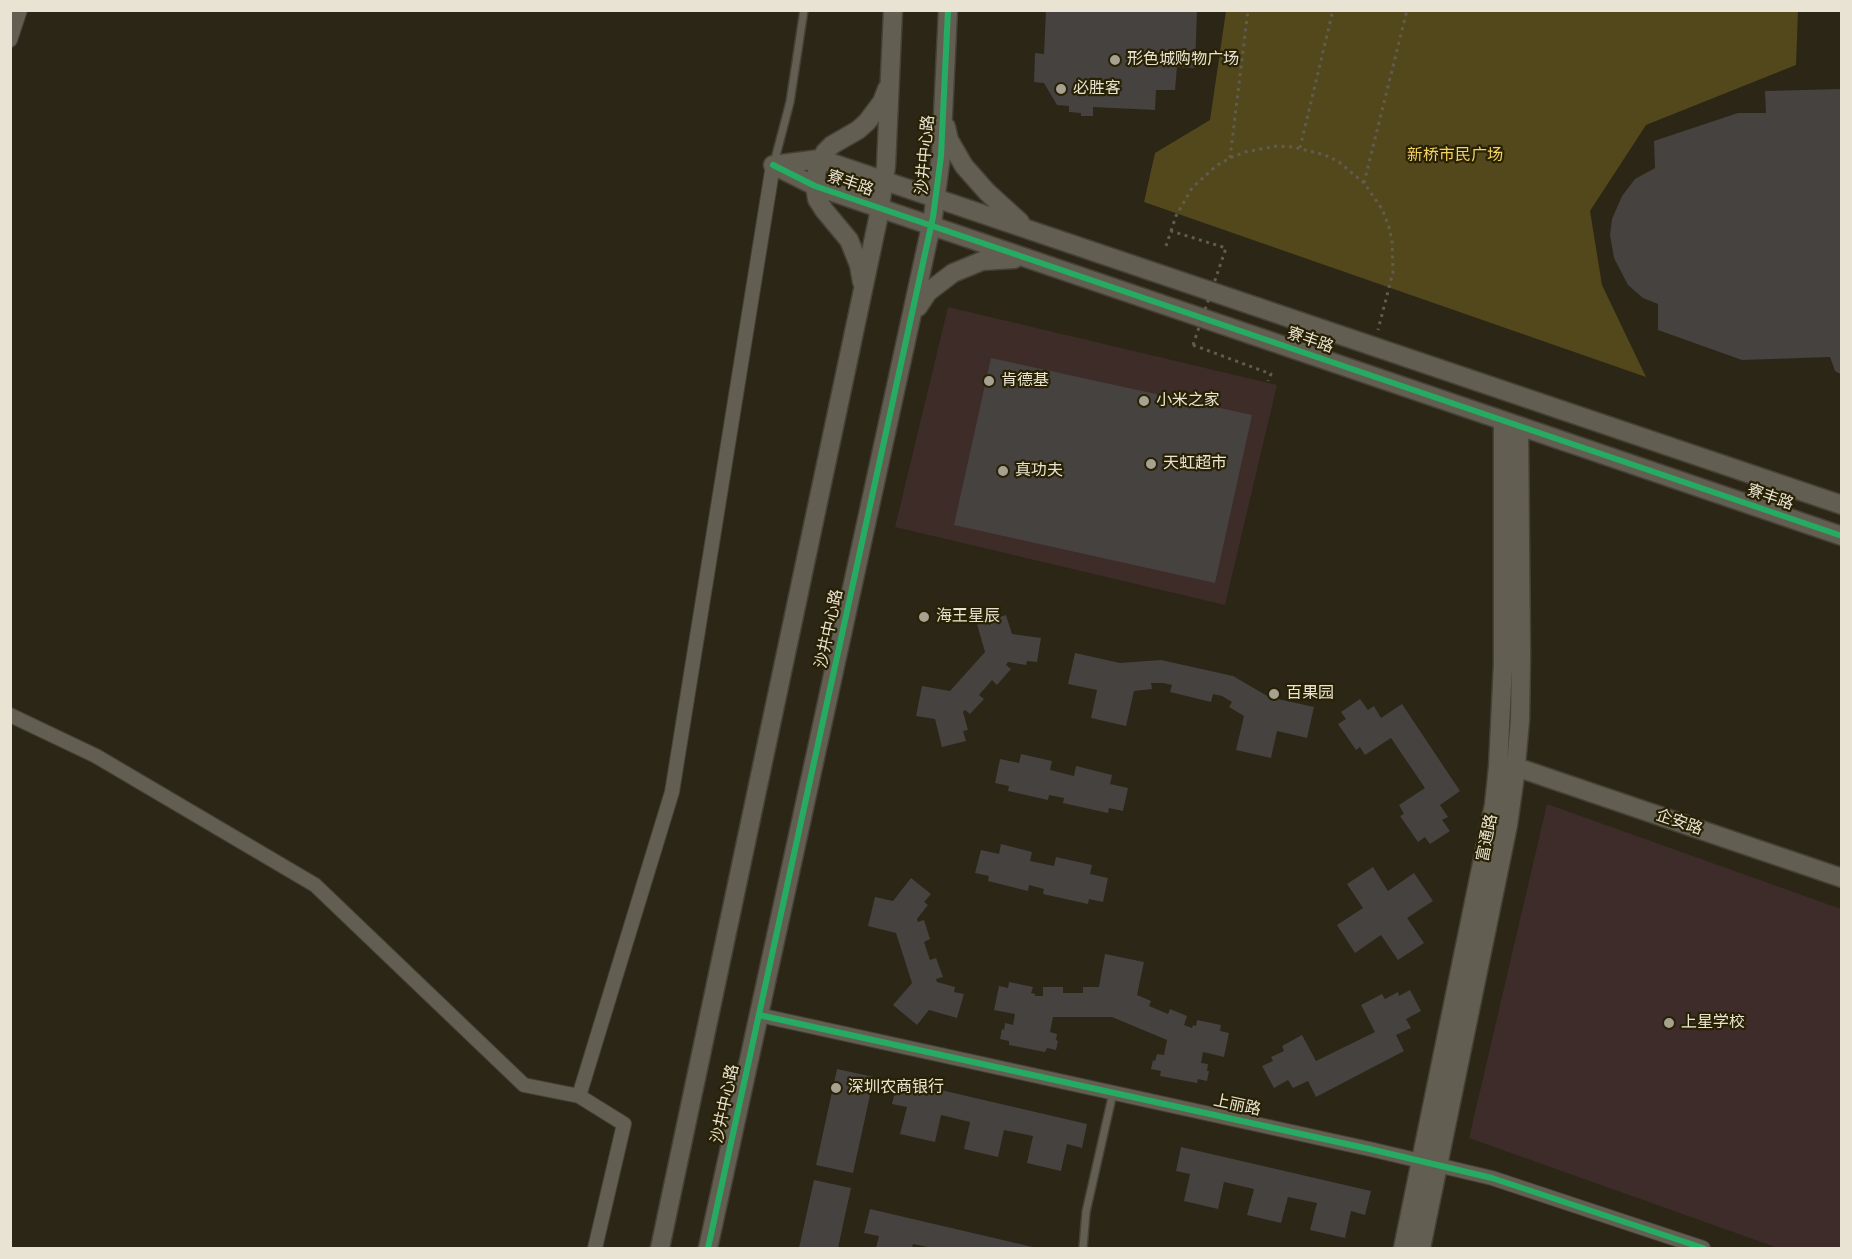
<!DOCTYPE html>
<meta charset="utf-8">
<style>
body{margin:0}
#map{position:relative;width:1852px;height:1259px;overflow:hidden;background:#2b2616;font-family:"Titillium Web",sans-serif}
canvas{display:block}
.frame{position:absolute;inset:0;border:12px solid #e8e3d2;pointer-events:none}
</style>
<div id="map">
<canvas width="1852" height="1259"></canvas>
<div class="frame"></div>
</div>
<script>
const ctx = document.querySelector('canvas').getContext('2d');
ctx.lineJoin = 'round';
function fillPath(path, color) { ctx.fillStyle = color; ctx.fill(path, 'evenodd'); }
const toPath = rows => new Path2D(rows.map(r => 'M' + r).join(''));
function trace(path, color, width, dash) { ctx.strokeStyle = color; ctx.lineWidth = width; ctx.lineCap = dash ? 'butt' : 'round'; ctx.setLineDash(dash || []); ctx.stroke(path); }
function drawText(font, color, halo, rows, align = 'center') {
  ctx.font = font + ' "Titillium Web","Noto Sans SC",sans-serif'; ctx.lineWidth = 4.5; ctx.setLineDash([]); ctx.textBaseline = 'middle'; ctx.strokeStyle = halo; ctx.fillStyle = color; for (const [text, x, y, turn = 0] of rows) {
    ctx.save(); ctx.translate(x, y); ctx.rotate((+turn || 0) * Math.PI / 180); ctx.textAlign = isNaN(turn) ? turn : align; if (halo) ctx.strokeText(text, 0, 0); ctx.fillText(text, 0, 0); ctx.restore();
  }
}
fillPath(toPath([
 [948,307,1277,385,1225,605,895,527]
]), '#3e2c29');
fillPath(toPath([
 [1547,804,1841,909,1841,1248,1778,1248,1469,1138]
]), '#3e2c2a');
fillPath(toPath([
 [1226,11,1798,11,1796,65,1646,125,1590,211,1602,285,1646,377,1144,202,1155,153,1210,120]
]), '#53471c');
fillPath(toPath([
 [1046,10,1197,10,1195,68,1177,67,1175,90,1156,90,1155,110,1093,107,1093,116,1081,116,1081,113,1069,112,1069,106,1057,105,1044,83,1034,82,1035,53,1044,54],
 [1842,89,1842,375,1835,371,1830,357,1742,360,1658,330,1658,304,1643,298,1628,285,1614,258,1610,235,1612,219,1622,196,1635,179,1655,168,1654,141,1738,113,1766,113,1765,91],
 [991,358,1252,415,1215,583,954,525],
 [1006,615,1012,634,1041,638,1037,662,1027,661,1026,665,1008,662,1006,665,1011,669,997,685,992,680,979,695,984,699,970,714,965,710,963,712,968,730,963,731,966,741,942,747,935,719,916,716,922,686,950,691,985,652,977,624],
 [1075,653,1120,663,1161,660,1233,676,1269,697,1314,707,1307,738,1277,731,1271,758,1236,750,1244,716,1229,707,1232,702,1222,696,1213,694,1211,702,1170,692,1172,685,1163,683,1151,683,1152,689,1134,691,1126,726,1091,718,1097,690,1068,684],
 [1360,699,1368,710,1374,706,1381,718,1402,704,1460,791,1440,805,1448,817,1442,820,1450,831,1430,844,1425,837,1418,842,1400,816,1404,814,1399,805,1425,788,1391,738,1365,755,1360,747,1356,750,1338,724,1346,719,1341,712],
 [1021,754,1052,761,1050,770,1074,776,1076,766,1112,775,1110,784,1128,788,1123,811,1109,808,1108,813,1063,803,1064,798,1049,795,1048,800,1008,791,1009,786,995,783,1000,759,1019,763],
 [1001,844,1032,852,1030,861,1054,866,1056,857,1092,865,1090,874,1108,878,1103,902,1089,899,1088,904,1043,894,1044,889,1029,885,1028,891,988,881,989,876,975,873,981,850,999,854],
 [1373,867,1388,891,1414,873,1433,901,1407,918,1424,943,1398,960,1381,935,1355,953,1337,925,1363,908,1347,884],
 [911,878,931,894,924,902,928,905,917,919,918,922,924,920,930,939,924,942,930,960,936,958,943,977,936,979,937,982,955,987,954,992,964,994,957,1018,929,1010,917,1025,893,1005,912,983,896,933,868,926,875,897,893,901],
 [1105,954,1144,962,1137,995,1151,1001,1149,1006,1168,1014,1170,1009,1187,1016,1184,1025,1192,1028,1193,1025,1196,1026,1197,1020,1221,1025,1220,1031,1229,1033,1224,1057,1203,1052,1201,1063,1208,1064,1207,1071,1209,1071,1207,1081,1198,1079,1197,1083,1160,1076,1161,1071,1151,1069,1153,1060,1155,1061,1157,1054,1164,1055,1167,1040,1112,1017,1053,1017,1050,1032,1057,1034,1056,1040,1058,1041,1056,1050,1047,1048,1045,1052,1009,1045,1009,1041,1000,1039,1002,1029,1004,1030,1005,1023,1013,1025,1015,1014,994,1010,999,986,1008,988,1009,982,1033,987,1031,993,1035,994,1035,996,1043,996,1043,987,1063,987,1063,993,1083,993,1083,987,1099,987],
 [1410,990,1421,1011,1406,1019,1411,1028,1396,1035,1404,1051,1316,1097,1308,1081,1293,1088,1288,1080,1274,1088,1262,1066,1273,1061,1271,1057,1284,1051,1282,1046,1302,1035,1316,1061,1375,1032,1361,1005,1382,994,1385,999,1398,992,1399,996],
 [837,1069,874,1077,853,1173,816,1165],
 [898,1080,1087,1124,1082,1148,1067,1144,1061,1171,1027,1163,1033,1136,1004,1130,998,1157,964,1149,970,1122,941,1115,935,1142,900,1134,907,1107,892,1104],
 [1181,1147,1371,1191,1365,1215,1351,1211,1345,1238,1310,1230,1317,1203,1288,1197,1281,1223,1247,1215,1254,1189,1224,1182,1218,1209,1184,1201,1190,1174,1176,1171],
 [814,1180,851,1188,838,1248,799,1248],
 [870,1209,1037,1248,933,1248,913,1244,912,1248,876,1248,879,1236,864,1233]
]), '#464240');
const lane = toPath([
 [774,163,790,102,804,10],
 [1083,1248,1086,1212,1113,1093]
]);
const street = toPath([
 [10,40,20,10],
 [10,715,96,756,315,885,524,1085,579,1096,624,1124,595,1248],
 [759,1015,1374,1150,1492,1178,1703,1248],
 [579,1096,672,792,773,165]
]);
const secondary = toPath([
 [946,127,949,140,964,166,987,192,1020,222],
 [773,165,815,186,1842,536],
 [773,165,820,159,1842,505],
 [862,282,859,265,849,240,824,210,817,199,815,186,817,170,825,152,832,145,858,130,867,122,882,102,887,89],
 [918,307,928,292,953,273,982,261,1014,259],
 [1516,767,1842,878],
 [660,1248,878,219,886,166,893,10],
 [708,1248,933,217,941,156,948,10],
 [1403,1248,1494,805,1498,767,1503,664,1503,421],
 [1421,1248,1508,825,1515,775,1520,720,1521,656,1519,426]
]);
trace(lane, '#464136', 10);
trace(street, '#464136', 16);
trace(secondary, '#464136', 21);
trace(toPath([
 [1300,148,1333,10],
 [1230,158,1248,10],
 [1364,183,1407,10],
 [1171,231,1176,216,1192,188,1216,166,1230,158,1245,152,1277,146,1293,147,1325,155,1339,162,1364,183,1382,209,1388,224,1392,240,1393,272,1378,330],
 [1166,246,1171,231,1226,248],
 [1193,345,1271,374,1268,381]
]), '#5f5c50', 3, [3, 4.5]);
trace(lane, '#625f52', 7);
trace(street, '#625f52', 14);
trace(secondary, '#625f52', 18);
trace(toPath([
 [1193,345,1226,248]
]), '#5f5c50', 3, [3, 4.5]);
trace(toPath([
 [773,165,815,186,1842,536],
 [759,1015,1374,1150,1492,1178,1703,1248],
 [708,1248,933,217,941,156,948,10]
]), '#26ab63', 6);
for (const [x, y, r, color] of [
 [1115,60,6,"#a6a190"],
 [1061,89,6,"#a6a190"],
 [989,381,6,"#a6a190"],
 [1144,401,6,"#a6a190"],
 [1151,464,6,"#a6a190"],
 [1003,471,6,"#a6a190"],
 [924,617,6,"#a6a190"],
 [1274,694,6,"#a6a190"],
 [1669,1023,6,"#a6a190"],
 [836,1088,6,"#a6a190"]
]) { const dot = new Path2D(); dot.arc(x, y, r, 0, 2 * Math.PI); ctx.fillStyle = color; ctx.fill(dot); trace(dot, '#292104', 2); }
drawText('16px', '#e8e3d2', '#292104', [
 ["形色城购物广场",1127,60],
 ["必胜客",1073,89],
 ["肯德基",1001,381],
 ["小米之家",1156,401],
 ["天虹超市",1163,464],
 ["真功夫",1015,471],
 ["海王星辰",936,617],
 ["百果园",1286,694],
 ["上星学校",1681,1023],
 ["深圳农商银行",848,1088]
], 'left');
drawText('16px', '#e8e3d2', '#292104', [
 ["沙井中心路",926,155,-85],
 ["寮丰路",850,184,19],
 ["寮丰路",1310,341,19],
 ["寮丰路",1770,498,19],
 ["沙井中心路",830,629,-78],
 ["企安路",1679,823,19],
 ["富通路",1488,838,-79],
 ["沙井中心路",726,1104,-78],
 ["上丽路",1237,1106,12]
]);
drawText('16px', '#f4d362', '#292104', [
 ["新桥市民广场",1455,156]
]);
</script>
